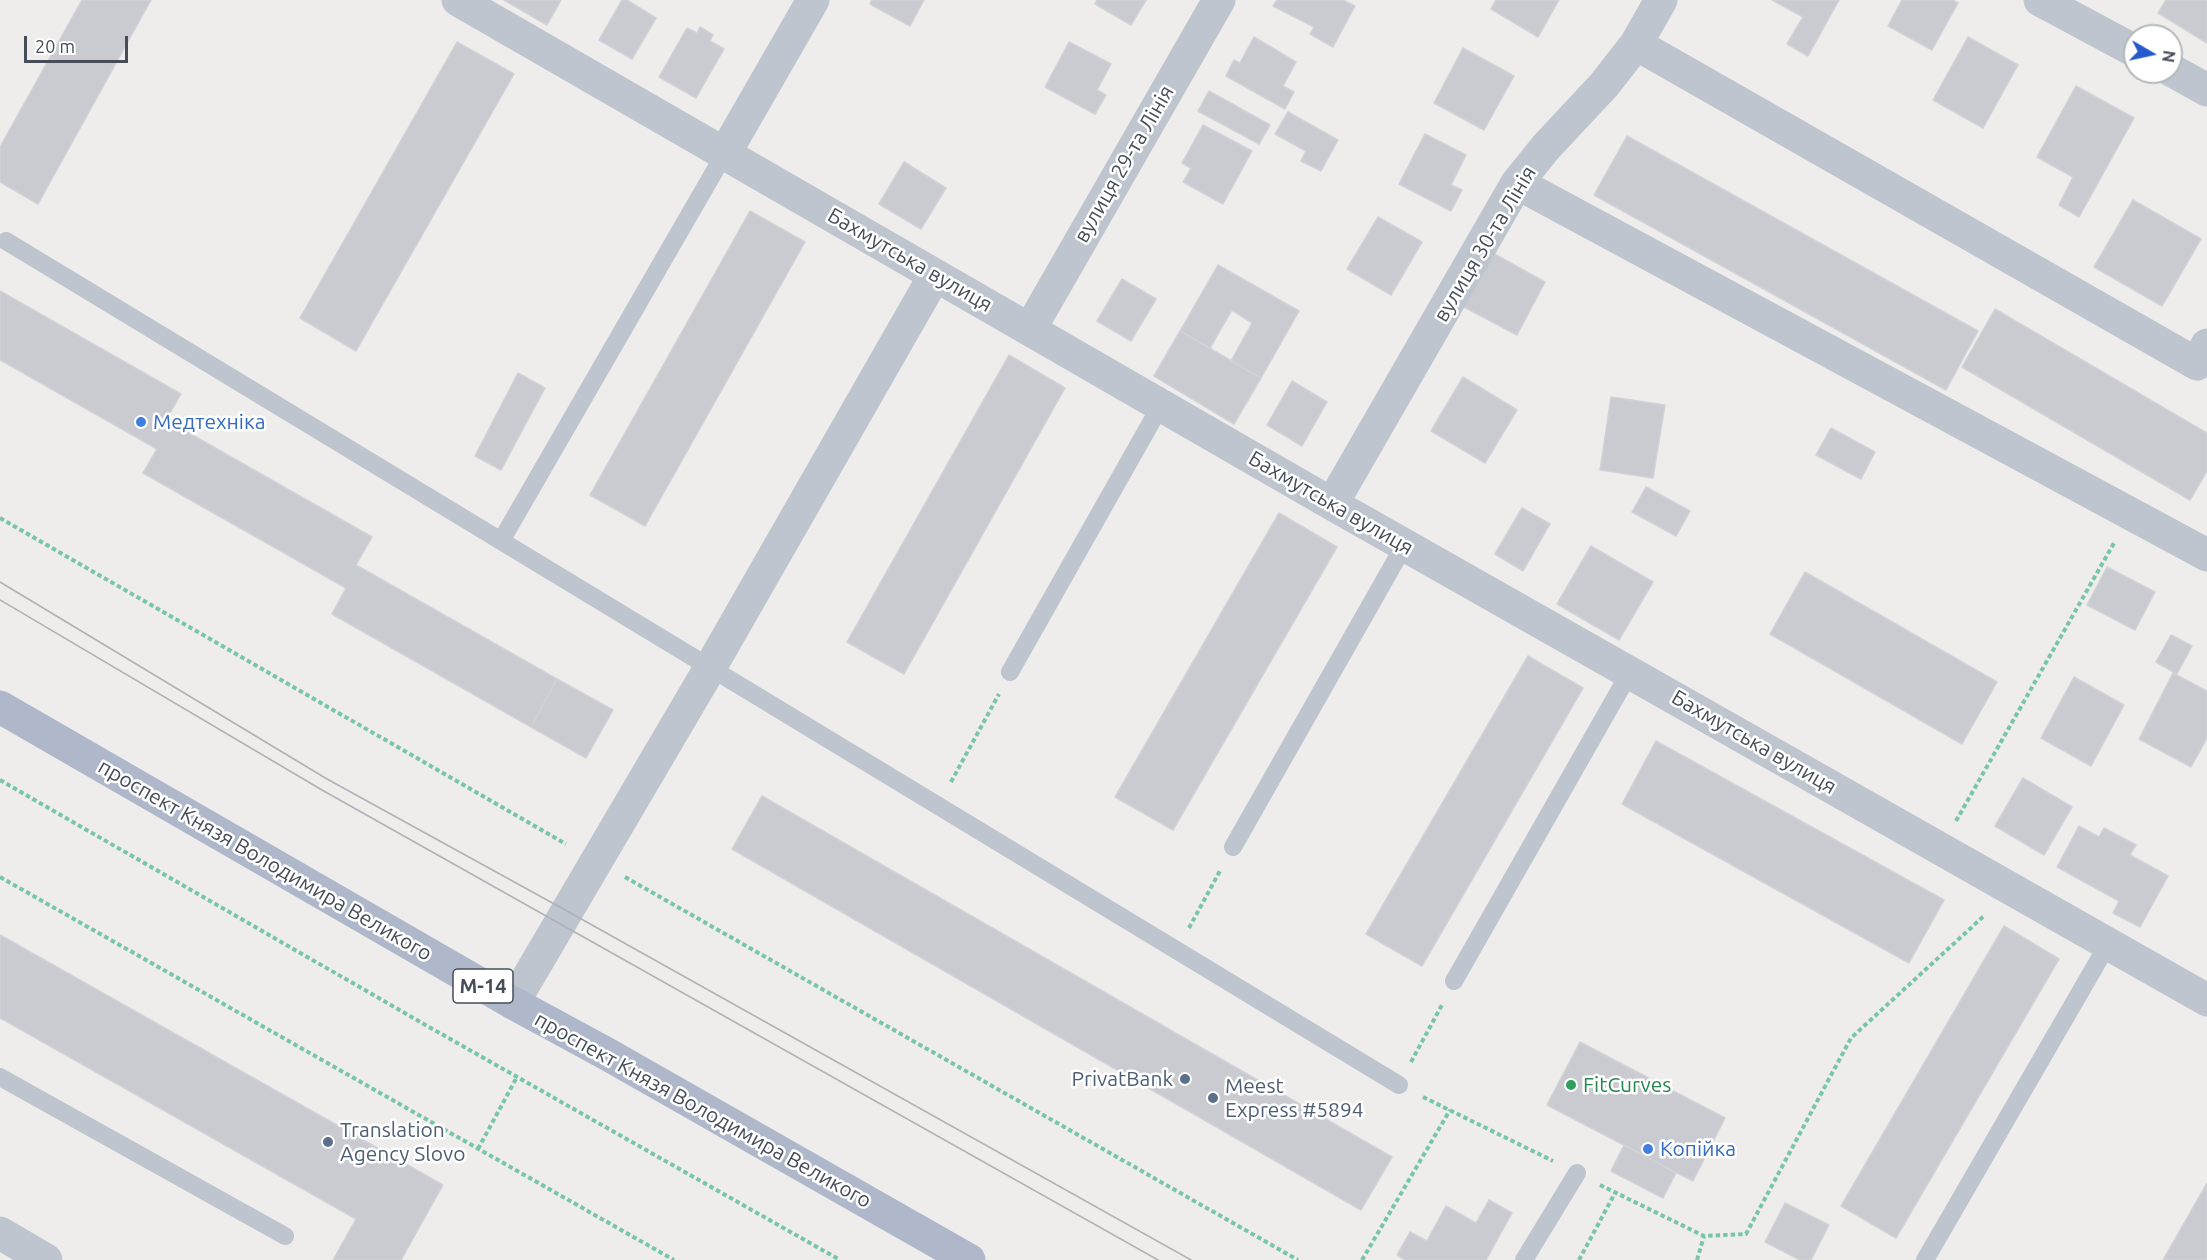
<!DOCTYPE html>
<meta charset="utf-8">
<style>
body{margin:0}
#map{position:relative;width:2207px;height:1260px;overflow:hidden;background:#efedec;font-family:Ubuntu,sans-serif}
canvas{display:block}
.north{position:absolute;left:2123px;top:24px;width:60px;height:60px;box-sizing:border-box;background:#fff;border:2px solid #b5b8bc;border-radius:50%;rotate:99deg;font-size:16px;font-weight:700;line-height:24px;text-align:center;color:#464d58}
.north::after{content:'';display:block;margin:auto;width:21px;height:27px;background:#2759ce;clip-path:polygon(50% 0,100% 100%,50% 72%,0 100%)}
.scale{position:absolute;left:24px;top:36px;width:104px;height:27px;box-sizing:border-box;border:3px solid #464d58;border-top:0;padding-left:8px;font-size:18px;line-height:21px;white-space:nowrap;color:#464d58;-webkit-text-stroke:4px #fff;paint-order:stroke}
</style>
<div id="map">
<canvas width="2207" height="1260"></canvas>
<div class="north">N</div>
<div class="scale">20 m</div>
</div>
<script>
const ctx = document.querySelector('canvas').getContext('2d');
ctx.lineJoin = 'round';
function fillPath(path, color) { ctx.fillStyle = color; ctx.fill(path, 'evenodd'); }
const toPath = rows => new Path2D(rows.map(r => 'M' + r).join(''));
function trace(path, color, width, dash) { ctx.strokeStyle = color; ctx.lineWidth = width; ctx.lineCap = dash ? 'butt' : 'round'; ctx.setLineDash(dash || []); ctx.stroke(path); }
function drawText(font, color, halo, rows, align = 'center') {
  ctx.font = font + ' Ubuntu,sans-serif'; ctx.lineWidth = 5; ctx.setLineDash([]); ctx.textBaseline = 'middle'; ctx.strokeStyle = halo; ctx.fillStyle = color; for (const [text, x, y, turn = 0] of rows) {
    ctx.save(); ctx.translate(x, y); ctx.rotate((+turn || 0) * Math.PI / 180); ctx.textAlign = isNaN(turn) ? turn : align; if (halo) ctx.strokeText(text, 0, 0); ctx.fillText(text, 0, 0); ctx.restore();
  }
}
const building = toPath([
 [82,0,151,0,38,204,0,182,0,147,82,0],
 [504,0,561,0,547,25,504,0],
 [622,0,627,0,656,18,632,59,599,40,622,0],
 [872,0,924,0,910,26,870,4,872,0],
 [1097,0,1146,0,1131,25,1095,4,1097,0],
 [1277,0,1343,0,1355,6,1333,47,1310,34,1314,27,1273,6,1277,0],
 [1496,0,1559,0,1538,37,1491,9,1496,0],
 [1772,0,1839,0,1808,56,1787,44,1803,17,1772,0],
 [1902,0,1953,0,1958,3,1932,50,1888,26,1902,0],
 [2166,0,2207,0,2207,43,2158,13,2166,0],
 [700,27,713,35,710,41,724,49,696,98,659,77,687,28,697,33,700,27],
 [1254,37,1296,62,1283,86,1294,92,1285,109,1226,76,1234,60,1240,63,1254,37],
 [1968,37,2018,65,1983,128,1933,100,1968,37],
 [457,42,514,74,356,351,300,318,457,42],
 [1069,42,1111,64,1097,90,1106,95,1095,114,1045,87,1069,42],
 [1463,48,1514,76,1484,130,1434,103,1463,48],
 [2076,86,2134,118,2079,217,2059,205,2073,177,2037,157,2076,86],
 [1209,91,1270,125,1259,144,1198,111,1209,91],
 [1288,112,1338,140,1321,171,1301,161,1306,151,1275,134,1288,112],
 [1203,125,1252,151,1223,204,1183,182,1191,168,1182,163,1203,125],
 [1425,134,1466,155,1451,185,1462,190,1451,211,1399,184,1425,134],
 [1627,136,1978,331,1946,390,1594,195,1627,136],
 [904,162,946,188,921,229,879,204,904,162],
 [2133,200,2201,239,2162,306,2094,267,2133,200],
 [750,211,805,242,645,526,590,495,750,211],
 [1378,217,1422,242,1391,295,1347,269,1378,217],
 [1491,252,1545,282,1517,335,1462,306,1491,252],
 [1218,265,1299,311,1261,378,1231,361,1252,323,1232,310,1210,348,1180,331,1218,265],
 [1122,279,1156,299,1131,341,1097,321,1122,279],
 [0,291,181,394,166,420,372,537,356,565,557,679,531,727,332,614,346,588,143,473,157,449,0,360,0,291],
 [1995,309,2207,433,2207,471,2190,500,1962,367,1995,309],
 [1180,331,1261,378,1234,424,1154,376,1180,331],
 [1009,355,1065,388,904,674,847,642,1009,355],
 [518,373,545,388,501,470,475,456,518,373],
 [1463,377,1517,410,1485,463,1431,431,1463,377],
 [1292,381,1327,402,1302,446,1267,425,1292,381],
 [1611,397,1665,405,1653,478,1600,470,1611,397],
 [1831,428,1875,452,1861,479,1816,455,1831,428],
 [1646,487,1690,511,1676,536,1632,512,1646,487],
 [1522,508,1550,524,1523,571,1495,554,1522,508],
 [1279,513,1337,547,1173,830,1115,797,1279,513],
 [1591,546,1653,582,1619,640,1557,604,1591,546],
 [2107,567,2155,592,2135,630,2087,605,2107,567],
 [1805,572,1997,682,1962,744,1770,634,1805,572],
 [2171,635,2192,646,2177,674,2156,662,2171,635],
 [1528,656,1583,688,1422,966,1366,934,1528,656],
 [2173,673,2207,691,2207,738,2191,767,2139,739,2173,673],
 [2074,677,2124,705,2091,766,2041,738,2074,677],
 [557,679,613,710,586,758,531,727,557,679],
 [1656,741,1944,900,1909,963,1622,804,1656,741],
 [2023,778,2072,807,2044,855,1995,826,2023,778],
 [762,796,1392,1157,1361,1210,732,849,762,796],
 [2079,826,2099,837,2104,828,2136,845,2130,855,2168,876,2140,927,2113,913,2119,901,2057,867,2079,826],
 [2004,926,2059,959,1896,1238,1841,1206,2004,926],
 [0,935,443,1185,401,1260,333,1260,356,1219,0,1018,0,935],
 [1580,1042,1725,1118,1693,1181,1547,1105,1580,1042],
 [1624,1145,1676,1173,1663,1198,1611,1171,1624,1145],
 [2207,1183,2207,1260,2163,1260,2207,1183],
 [1489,1200,1512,1213,1486,1260,1405,1260,1397,1255,1410,1232,1427,1241,1446,1206,1476,1223,1489,1200],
 [1785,1203,1829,1225,1811,1260,1800,1260,1765,1242,1785,1203]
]);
fillPath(building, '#cacbd1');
trace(building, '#d1d2d8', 1.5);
trace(toPath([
 [0,518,566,844],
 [0,780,422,1023,840,1260],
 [951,782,999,694],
 [1956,821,2114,543],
 [0,877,674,1260],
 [625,877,1298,1260],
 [1189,928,1221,869],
 [1411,1062,1443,1003],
 [1423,1097,1553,1161],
 [478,1149,517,1077],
 [1600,1185,1704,1236,1746,1234,1851,1038,1985,915],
 [1362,1260,1450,1110],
 [1579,1260,1615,1193],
 [1697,1260,1704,1236]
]), '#78c5aa', 4, [4.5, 3]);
trace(toPath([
 [6,241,1399,1085],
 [501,541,725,153],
 [1010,672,1161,405],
 [1233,847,1405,544],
 [1454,981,1630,672],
 [0,1077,285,1236],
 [1524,1260,1577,1173],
 [1925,1260,2108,944]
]), '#bec5ce', 18);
trace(toPath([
 [458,0,1332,504,2207,1000],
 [2040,0,2135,51],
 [1636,44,2197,364,2207,345],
 [2171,70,2207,90],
 [725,153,813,0],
 [1517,183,2207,555],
 [1030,329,1219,0],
 [1332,504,1517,183,1546,147,1604,85,1636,44,1661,0],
 [513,1003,710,668,935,275],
 [0,1233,46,1260]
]), '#bec5ce', 33);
trace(toPath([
 [0,707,513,1003,607,1054,969,1260]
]), '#aeb8ca', 33);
trace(toPath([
 [0,582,327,779,567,911,1191,1260],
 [0,600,322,790,1158,1260]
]), '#afb1b6', 1.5);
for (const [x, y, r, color] of [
 [141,422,6,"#3f7fe0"],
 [1185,1079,6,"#5c6f8a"],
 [1571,1085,6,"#2e9e5b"],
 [1213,1098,6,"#5c6f8a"],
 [328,1142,6,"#5c6f8a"],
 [1648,1149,6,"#3f7fe0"]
]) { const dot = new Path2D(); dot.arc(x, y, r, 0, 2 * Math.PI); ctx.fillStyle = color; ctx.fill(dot); trace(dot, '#fff', 2); }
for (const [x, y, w] of [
 [483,986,60]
]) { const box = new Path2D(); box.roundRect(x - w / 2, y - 17, w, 34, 4.5); ctx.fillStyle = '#fff'; ctx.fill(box); trace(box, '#464d58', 1.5); }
drawText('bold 20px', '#464d58', null, [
 ["М-14",483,986]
]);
drawText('21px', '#464d58', '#fff', [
 ["вулиця 29-та Лінія",1124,164,-60],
 ["вулиця 30-та Лінія",1485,244,-59],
 ["Бахмутська вулиця",910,260,30],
 ["Бахмутська вулиця",1331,503,30],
 ["Бахмутська вулиця",1754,742,30],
 ["проспект Князя Володимира Великого",265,860,30],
 ["проспект Князя Володимира Великого",703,1110,29]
]);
drawText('21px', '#366cbe', '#fff', [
 ["Медтехніка",153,422],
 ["Копійка",1660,1149]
], 'left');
drawText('21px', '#4e5e75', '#fff', [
 ["PrivatBank",1173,1079,"right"],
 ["Meest",1225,1086],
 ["Express #5894",1225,1110],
 ["Translation",340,1130],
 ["Agency Slovo",340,1154]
], 'left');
drawText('21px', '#27864d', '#fff', [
 ["FitCurves",1583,1085]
], 'left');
</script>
